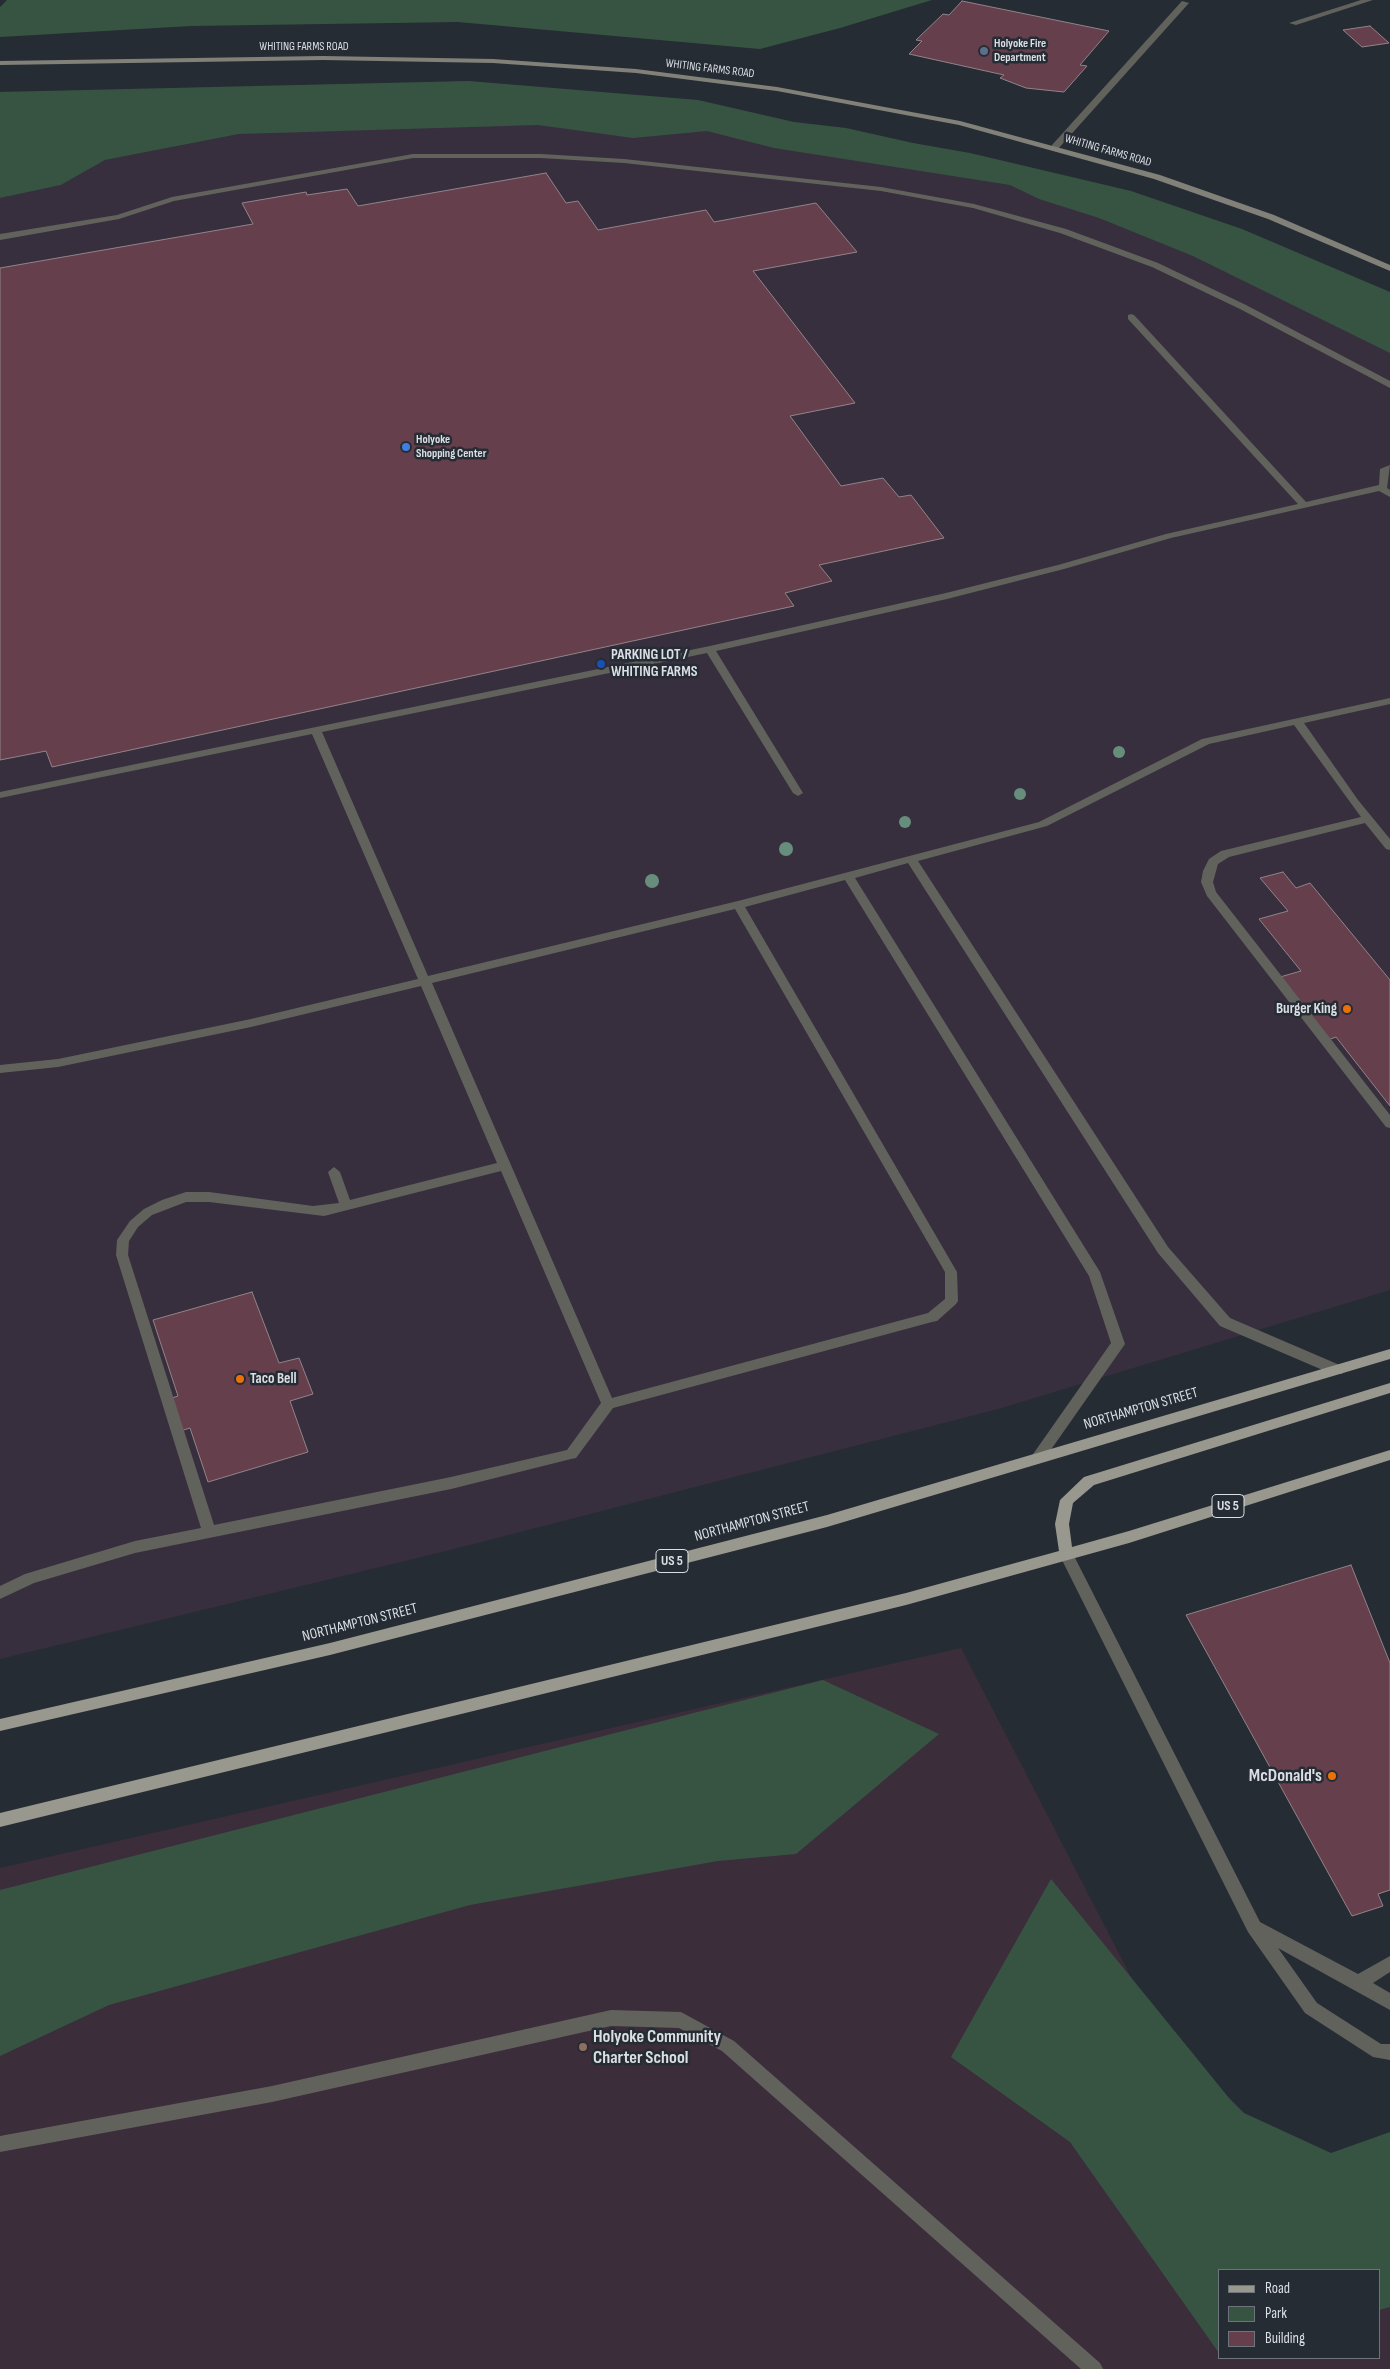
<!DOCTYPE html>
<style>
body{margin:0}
#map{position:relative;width:1390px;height:2369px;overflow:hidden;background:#262c34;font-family:"Sofia Sans Condensed",sans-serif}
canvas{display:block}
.legend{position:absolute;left:1218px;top:2269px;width:162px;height:90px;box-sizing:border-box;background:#262c34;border:1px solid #6e747b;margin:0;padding:6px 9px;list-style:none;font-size:15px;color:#dbdfe5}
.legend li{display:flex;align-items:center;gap:10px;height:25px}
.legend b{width:25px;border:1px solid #6e747b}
</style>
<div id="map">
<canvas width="1390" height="2369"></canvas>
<ul class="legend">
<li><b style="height:6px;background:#99988e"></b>Road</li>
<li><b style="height:14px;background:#375443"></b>Park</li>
<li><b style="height:14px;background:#653f4c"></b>Building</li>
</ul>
</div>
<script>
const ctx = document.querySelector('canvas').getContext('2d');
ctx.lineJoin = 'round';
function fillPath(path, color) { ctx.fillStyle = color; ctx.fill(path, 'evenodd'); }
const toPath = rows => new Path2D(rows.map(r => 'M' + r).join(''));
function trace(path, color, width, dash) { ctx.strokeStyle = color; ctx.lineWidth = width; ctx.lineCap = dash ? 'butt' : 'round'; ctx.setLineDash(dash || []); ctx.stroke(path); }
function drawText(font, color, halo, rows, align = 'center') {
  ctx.font = font + ' "Sofia Sans Condensed",sans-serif'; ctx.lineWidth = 5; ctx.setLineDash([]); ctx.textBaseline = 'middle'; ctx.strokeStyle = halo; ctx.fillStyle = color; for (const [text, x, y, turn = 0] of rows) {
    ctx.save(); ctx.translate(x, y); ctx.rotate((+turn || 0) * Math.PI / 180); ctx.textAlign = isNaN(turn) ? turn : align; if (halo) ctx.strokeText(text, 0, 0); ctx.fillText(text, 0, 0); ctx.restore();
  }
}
fillPath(toPath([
 [554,104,1021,175,1390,306,1390,1290,998,1409,450,1550,0,1659,0,198,61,185,105,160,239,134]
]), '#382f3e');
fillPath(toPath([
 [961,1648,1281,2267,1390,2225,1390,2369,0,2369,0,1868],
 [1219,2270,1379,2270,1379,2358,1219,2358]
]), '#3c2d3b');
fillPath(toPath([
 [7,0,932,0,840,28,760,49,458,22,191,26,0,37,0,7],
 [469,81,698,100,794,122,846,128,913,143,970,153,1131,191,1242,229,1390,292,1390,353,1193,256,1099,218,1039,199,1010,185,774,148,707,131,633,138,538,125,239,134,105,160,61,185,0,198,0,92],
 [823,1680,939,1734,796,1854,718,1861,470,1905,109,2005,0,2056,0,1890],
 [1051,1879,1229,2098,1244,2113,1331,2153,1390,2132,1390,2307,1379,2310,1379,2270,1219,2270,1219,2353,1070,2142,951,2057]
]), '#375443');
const building = toPath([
 [962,1,1109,31,1080,65,1087,66,1064,92,1026,88,1000,78,1004,75,909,54,922,41,916,40,943,14,949,15,962,1],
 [1370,26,1389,43,1362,47,1343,30,1370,26],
 [546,173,566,203,578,201,598,230,706,210,714,222,816,203,857,252,753,271,855,403,790,416,841,486,883,478,899,497,911,495,944,538,819,565,832,581,785,593,794,606,52,767,46,751,0,760,0,268,253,224,242,203,306,192,307,195,347,189,358,206,546,173],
 [1283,872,1296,888,1310,883,1390,980,1390,1106,1336,1037,1328,1040,1280,977,1301,971,1259,919,1288,911,1260,878,1283,872],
 [252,1292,279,1363,299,1358,313,1394,290,1401,308,1452,208,1482,190,1428,174,1433,163,1401,178,1396,153,1320,252,1292],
 [1351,1565,1390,1663,1390,1890,1378,1894,1383,1906,1352,1916,1186,1615,1351,1565]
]);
fillPath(building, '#653f4c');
trace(building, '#918488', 1);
fillPath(toPath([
 [1182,1,1189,3,1058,149,1052,149,1052,145,1182,1],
 [413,154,541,154,624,159,881,187,974,204,1066,229,1158,263,1246,305,1390,381,1390,388,1240,309,1152,267,1060,233,973,208,881,191,624,163,541,158,413,158,174,201,119,219,0,240,0,234,117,215,172,197,413,154],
 [1131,314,1134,315,1306,502,1379,485,1380,469,1390,465,1387,488,1390,490,1390,497,1379,491,1171,538,1064,569,947,599,716,651,803,793,798,796,793,793,707,653,322,732,428,976,738,901,1039,822,1202,739,1390,698,1390,704,1304,723,1358,800,1390,839,1390,850,1386,849,1365,823,1229,857,1218,864,1213,882,1216,892,1390,1115,1390,1128,1386,1127,1207,896,1201,882,1203,871,1209,859,1221,851,1361,817,1294,725,1209,744,1047,826,918,861,1168,1247,1230,1318,1342,1366,1344,1370,1342,1374,1332,1374,1220,1326,1158,1253,908,863,855,878,1100,1272,1125,1344,1043,1461,1038,1462,1033,1461,1031,1457,1111,1343,1089,1276,845,880,745,907,957,1272,958,1301,956,1304,937,1321,932,1322,613,1408,576,1458,571,1459,451,1489,135,1553,34,1583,0,1599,0,1586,25,1574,135,1541,201,1528,116,1255,117,1240,130,1221,144,1209,162,1200,186,1192,209,1192,313,1206,339,1203,328,1172,334,1167,340,1172,350,1200,497,1163,421,986,251,1027,58,1067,0,1073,0,1065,58,1059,251,1019,418,979,312,734,0,798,0,792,710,646,946,593,1058,565,1166,534,1298,504,1128,319,1128,315,1131,314],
 [735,909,945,1272,945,1299,928,1313,612,1398,432,983,735,909],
 [501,1171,601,1403,567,1450,451,1477,214,1525,128,1255,129,1241,138,1227,152,1215,186,1202,209,1202,324,1216,501,1171],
 [1066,1548,1071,1550,1260,1922,1358,1974,1390,1956,1390,1972,1373,1983,1390,1993,1390,2010,1278,1948,1317,2003,1381,2044,1390,2044,1390,2060,1373,2057,1305,2013,1248,1932,1059,1554,1061,1550,1066,1548],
 [611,2010,681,2012,734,2041,1100,2363,1103,2369,1081,2369,722,2051,679,2028,611,2026,272,2102,0,2152,0,2136,272,2086,611,2010]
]), '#62625d');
fillPath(toPath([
 [1361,0,1373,0,1296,25,1289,23,1361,0]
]), '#62625d');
fillPath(toPath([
 [323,56,493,59,636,69,777,87,960,121,1160,175,1274,215,1390,265,1390,271,1268,219,1154,179,959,125,777,91,636,73,493,63,323,60,0,65,0,61,323,56]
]), '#818179');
fillPath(toPath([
 [1390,1349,1390,1359,827,1527,330,1655,0,1731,0,1719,330,1643,827,1515,1390,1349],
 [1390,1383,1390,1393,1094,1485,1073,1503,1069,1524,1072,1547,1129,1531,1390,1450,1390,1460,1129,1543,906,1605,0,1827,0,1813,906,1593,1059,1551,1055,1524,1060,1500,1084,1477,1390,1383]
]), '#99988e');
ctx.fillStyle = '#678e7d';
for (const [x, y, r] of [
 [1119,752,6],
 [1020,794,6],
 [905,822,6],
 [786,849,7],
 [652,881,7]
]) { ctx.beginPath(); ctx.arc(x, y, r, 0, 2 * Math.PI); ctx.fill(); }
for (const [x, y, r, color] of [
 [984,51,5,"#5c6f8a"],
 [406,447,5,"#3f7fe0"],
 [601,664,5,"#1a4fb4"],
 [1347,1009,5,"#e8710a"],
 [240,1379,5,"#e8710a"],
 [1332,1776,5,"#e8710a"],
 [583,2047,5,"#8d6e63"]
]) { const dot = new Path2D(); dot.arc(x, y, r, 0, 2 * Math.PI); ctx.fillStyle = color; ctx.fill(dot); trace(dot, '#262c34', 2); }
drawText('bold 12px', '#dbdfe5', '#262c34', [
 ["Holyoke Fire",994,44],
 ["Department",994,58],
 ["Holyoke",416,440],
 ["Shopping Center",416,454]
], 'left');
drawText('12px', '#dbdfe5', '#262c34', [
 ["WHITING FARMS ROAD",304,47],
 ["WHITING FARMS ROAD",710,69,7],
 ["WHITING FARMS ROAD",1108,151,16]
]);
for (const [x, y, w] of [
 [1228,1506,32],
 [672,1561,32]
]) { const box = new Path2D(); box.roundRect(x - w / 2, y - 11.5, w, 23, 4); ctx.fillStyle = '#262c34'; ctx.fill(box); trace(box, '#dbdfe5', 1); }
drawText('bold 14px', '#dbdfe5', null, [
 ["US 5",1228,1506],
 ["US 5",672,1561]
]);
drawText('bold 15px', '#dbdfe5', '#262c34', [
 ["PARKING LOT /",611,655],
 ["WHITING FARMS",611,672],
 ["Burger King",1337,1009,"right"],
 ["Taco Bell",250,1379]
], 'left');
drawText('15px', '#dbdfe5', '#262c34', [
 ["NORTHAMPTON STREET",1141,1409,-16],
 ["NORTHAMPTON STREET",752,1522,-15],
 ["NORTHAMPTON STREET",360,1623,-14]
]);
drawText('bold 18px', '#dbdfe5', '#262c34', [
 ["McDonald's",1322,1776],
 ["Holyoke Community",593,2037,"left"],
 ["Charter School",593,2058,"left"]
], 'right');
</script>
